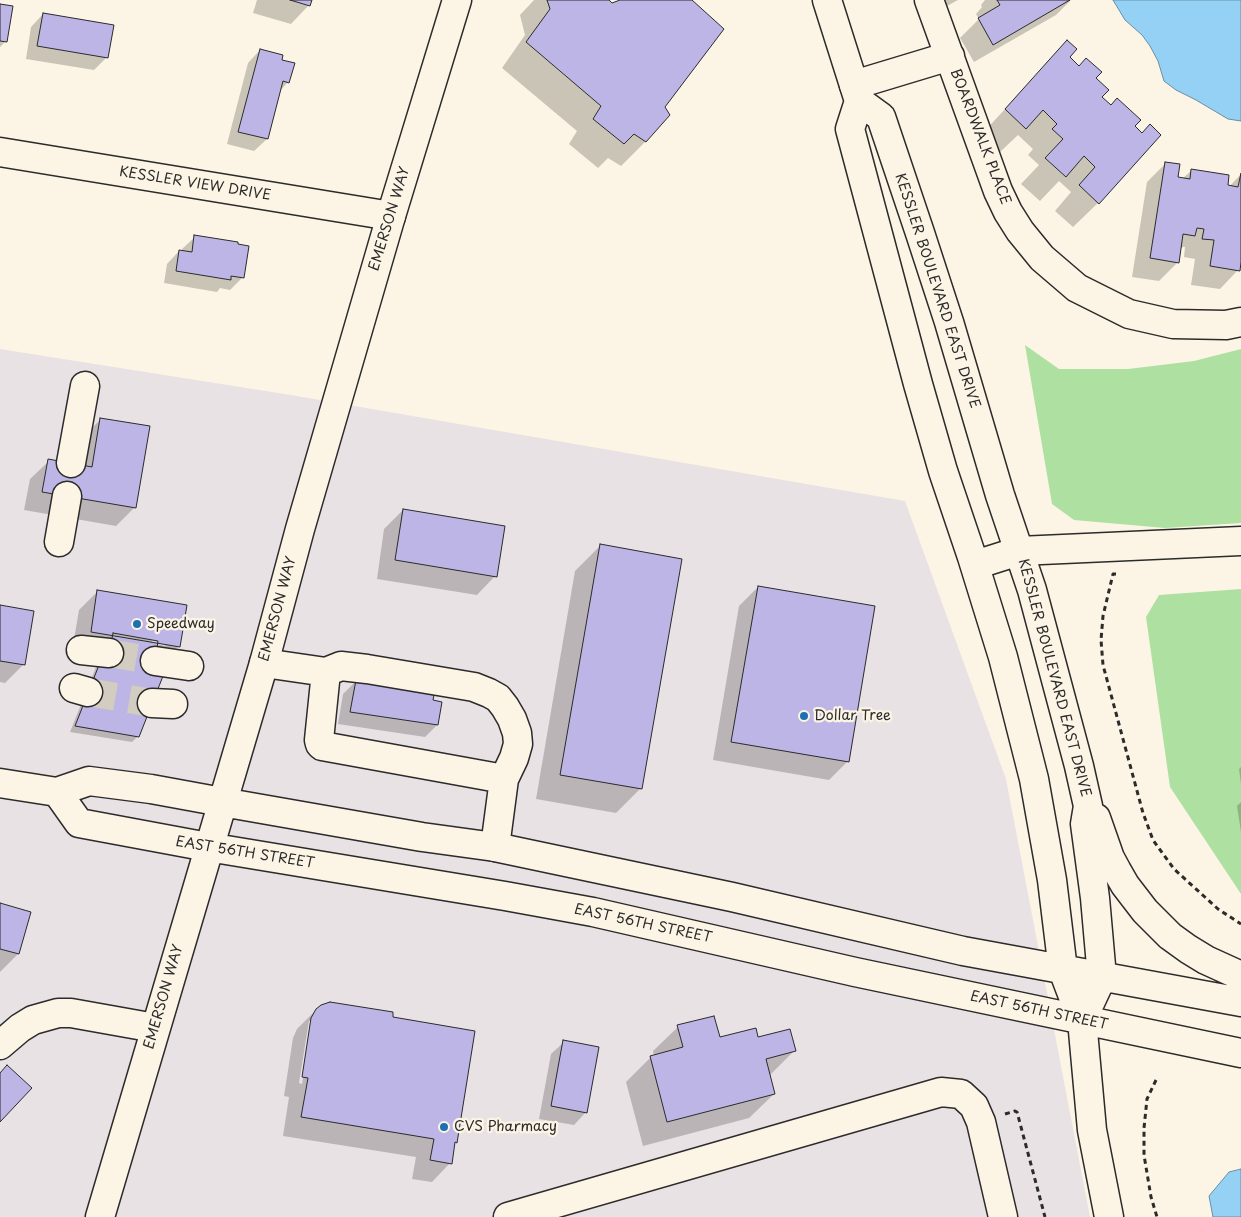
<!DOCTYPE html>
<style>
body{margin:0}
canvas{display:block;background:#fcf5e5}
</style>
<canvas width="1241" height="1217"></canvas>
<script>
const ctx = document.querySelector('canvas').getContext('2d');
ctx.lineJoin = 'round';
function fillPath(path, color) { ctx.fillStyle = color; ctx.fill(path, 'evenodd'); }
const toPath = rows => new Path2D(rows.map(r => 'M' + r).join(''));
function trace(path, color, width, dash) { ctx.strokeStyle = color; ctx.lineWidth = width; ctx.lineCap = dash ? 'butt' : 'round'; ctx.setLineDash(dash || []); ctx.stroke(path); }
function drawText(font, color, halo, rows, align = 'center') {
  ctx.font = font + ' "Playpen Sans",sans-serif'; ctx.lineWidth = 4.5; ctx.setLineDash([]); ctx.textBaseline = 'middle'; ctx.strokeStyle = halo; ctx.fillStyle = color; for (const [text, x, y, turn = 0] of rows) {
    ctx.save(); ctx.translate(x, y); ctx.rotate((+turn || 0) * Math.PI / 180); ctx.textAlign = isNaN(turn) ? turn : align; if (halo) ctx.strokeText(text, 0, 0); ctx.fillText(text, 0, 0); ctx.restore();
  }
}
fillPath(toPath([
 [0,349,291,395,905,501,1006,779,1090,1217,0,1217]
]), '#e9e2e5');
fillPath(toPath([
 [1025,345,1059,369,1128,369,1194,361,1241,349,1241,523,1165,528,1074,520,1052,504],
 [1241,589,1241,894,1170,787,1146,617,1159,595]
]), '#aee1a1');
const water = toPath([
 [1113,0,1241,0,1241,121,1228,119,1196,100,1176,90,1164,81,1158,61,1150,46,1142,35,1125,20,1113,0],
 [1241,1169,1241,1217,1213,1217,1209,1196,1229,1172,1241,1169]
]);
fillPath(water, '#94d1f5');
trace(water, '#6a8fa4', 1);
fillPath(toPath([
 [257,0,311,0,309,5,291,24,253,13],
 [534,0,607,0,611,4,623,0,690,0,663,107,645,142,621,166,608,158,598,168,569,144,577,131,502,68,525,35,520,15],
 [944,0,958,0,947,6],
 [985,0,1071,0,1056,15,974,62,960,38,979,19,976,14,982,7,981,5],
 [0,5,6,41,0,47],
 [43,14,107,57,94,70,26,59,31,27],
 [1067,42,1068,57,1094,78,1100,97,1133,126,1098,203,1073,227,1055,211,1071,192,1059,181,1040,201,1021,184,1039,165,1028,155,1033,149,1018,135,1000,152,981,135],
 [260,50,280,61,288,82,279,92,267,139,254,151,227,144,248,63],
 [1166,163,1177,178,1182,179,1192,170,1226,186,1229,187,1241,174,1241,254,1238,270,1220,289,1191,285,1195,259,1184,257,1185,247,1183,247,1179,250,1178,262,1159,281,1132,277,1147,182],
 [195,237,243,277,230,290,220,288,217,292,164,283,167,264,179,251,182,252,182,249],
 [101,419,135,507,116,526,24,510,30,479,49,461,77,465,82,438],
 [403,510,495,576,477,595,377,579,384,529],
 [600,546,641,788,616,813,536,799,575,571],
 [758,587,848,761,829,780,713,760,739,606],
 [98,591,179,646,160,665,138,736,132,742,70,732,96,667,102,661,72,651,79,610],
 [152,641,165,643,165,646,152,643],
 [0,606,24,664,5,683,0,682],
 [356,681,437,725,425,737,338,724,343,694],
 [1241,767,1241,784,1239,769],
 [1241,802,1241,832,1237,806],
 [0,904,30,913,18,954,0,972],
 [316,1010,391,1018,456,1142,454,1144,450,1163,432,1182,412,1179,416,1157,283,1136,289,1097,284,1096,293,1038,297,1029],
 [309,1021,312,1021,302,1084,299,1083],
 [678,1027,719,1038,758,1038,794,1051,769,1076,774,1094,749,1118,643,1146,626,1082,651,1057,654,1056,653,1051],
 [564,1042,586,1112,574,1125,539,1119,551,1054]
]), '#0003');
const building = toPath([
 [290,0,312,0,310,6,290,0],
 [547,0,609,0,612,3,620,0,692,0,724,29,665,107,670,115,646,142,634,134,624,144,593,119,601,106,526,42,550,9,547,0],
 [997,0,1070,0,993,45,978,18,1000,5,997,0],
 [0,4,13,6,7,42,0,41,0,4],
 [43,13,114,25,108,58,37,46,43,13],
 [1067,40,1077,49,1070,57,1079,66,1086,58,1102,72,1096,78,1109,90,1102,97,1111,105,1117,98,1141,120,1135,126,1142,133,1150,124,1161,135,1099,204,1079,185,1095,167,1084,156,1066,177,1045,158,1063,139,1052,129,1057,124,1043,110,1026,129,1005,109,1067,40],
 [260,49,283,55,282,60,295,63,289,83,283,81,268,139,238,132,260,49],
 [1165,162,1180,164,1178,177,1190,179,1191,169,1229,175,1228,185,1238,187,1241,173,1241,262,1240,271,1210,266,1214,240,1202,239,1204,229,1197,228,1195,236,1183,234,1179,263,1150,258,1165,162],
 [194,235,238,242,238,244,249,246,244,278,231,276,231,280,176,271,179,250,192,252,194,235],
 [100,418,150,426,136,508,42,492,48,459,92,467,100,418],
 [403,509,505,526,497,577,395,560,403,509],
 [600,544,682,559,642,789,560,775,600,544],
 [758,586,875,606,849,762,731,742,758,586],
 [97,590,187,605,180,647,91,632,97,590],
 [0,605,34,611,25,665,0,661,0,605],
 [113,633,158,641,154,669,165,671,139,737,75,726,101,660,108,661,113,633],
 [356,680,434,695,433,700,442,702,438,725,350,712,356,680],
 [0,903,31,912,19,954,0,949,0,903],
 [330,1002,393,1012,393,1017,475,1031,457,1143,455,1142,452,1164,430,1160,434,1139,301,1117,308,1078,302,1077,311,1018,316,1009,321,1005,330,1002],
 [714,1016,720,1037,756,1028,758,1037,790,1029,796,1051,766,1059,775,1094,667,1122,650,1056,683,1047,677,1025,714,1016],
 [563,1040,599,1047,587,1113,551,1106,563,1040],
 [7,1065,32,1088,0,1122,0,1073,7,1065]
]);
fillPath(building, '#bcb5e6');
trace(building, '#2b2b2b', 1);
trace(toPath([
 [109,653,155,661],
 [88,692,152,703]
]), '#d2cdc0', 28, [28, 14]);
const minor = toPath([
 [929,0,998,191,1008,212,1020,231,1042,258,1077,288,1129,314,1173,324,1226,325,1241,322],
 [854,85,950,56],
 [0,152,391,216],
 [71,463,85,386],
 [59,542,67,496],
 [975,565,1019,551,1241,541],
 [81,650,109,653],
 [155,661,189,666],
 [264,663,326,672,341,666,367,669,474,687,489,693,498,698,505,707,512,719,517,733,518,744,514,758,504,779,495,847],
 [326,672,319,740,320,744,322,746,504,779],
 [74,688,88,692],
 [152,703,173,704],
 [0,783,57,792,89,781,151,789,222,802],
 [57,792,79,823,208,847],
 [0,1045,20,1028,33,1020,58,1013,71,1013,155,1028],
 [508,1217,941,1092,961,1094,974,1106,981,1122,1003,1217]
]);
const major = toPath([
 [827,0,859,101,881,117,920,233,949,322,1000,495,1032,590,1079,766,1088,806,1085,824,1095,898,1102,977,1082,1020],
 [859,101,850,129,918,384,943,471,972,557,1003,657,1034,779,1052,880,1063,970,1082,1020,1092,1130,1109,1217],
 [222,802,422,837,495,847,732,897,963,951,1241,1002],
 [1096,818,1110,858,1117,871,1125,885,1145,911,1170,936,1188,949,1206,960,1241,976],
 [208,847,505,896,593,912,855,972,1241,1053],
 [100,1217,264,663,300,529,391,216,457,0]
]);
trace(minor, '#2b2b2b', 31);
trace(major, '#2b2b2b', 31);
trace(toPath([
 [1116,574,1113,574,1103,616,1101,640,1103,665,1143,813,1153,840,1174,869,1218,909,1241,924],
 [1156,1080,1147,1099,1144,1128,1144,1155,1151,1197,1157,1217],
 [1005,1114,1015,1111,1017,1112,1045,1217]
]), '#2b2b2b', 3, [5, 4]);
trace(minor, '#fcf5e5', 28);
trace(major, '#fcf5e5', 28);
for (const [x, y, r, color] of [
 [137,624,5,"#1f6fb2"],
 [804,716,5,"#1f6fb2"],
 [444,1127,5,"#1f6fb2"]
]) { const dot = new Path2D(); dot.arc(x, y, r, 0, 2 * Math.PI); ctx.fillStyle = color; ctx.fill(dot); trace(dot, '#fcf5e5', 2); }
drawText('14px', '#2b2b2b', '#fcf5e5', [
 ["BOARDWALK PLACE",980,137,69],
 ["KESSLER VIEW DRIVE",195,184,9],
 ["EMERSON WAY",390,219,-73],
 ["KESSLER BOULEVARD EAST DRIVE",937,291,72],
 ["EMERSON WAY",278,609,-75],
 ["KESSLER BOULEVARD EAST DRIVE",1054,678,75],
 ["EAST 56TH STREET",245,853,9],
 ["EAST 56TH STREET",643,924,12],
 ["EMERSON WAY",164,997,-74],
 ["EAST 56TH STREET",1039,1011,12]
]);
drawText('14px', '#2b2b2b', '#fcf5e5', [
 ["Speedway",147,624],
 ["Dollar Tree",814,716],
 ["CVS Pharmacy",454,1127]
], 'left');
</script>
